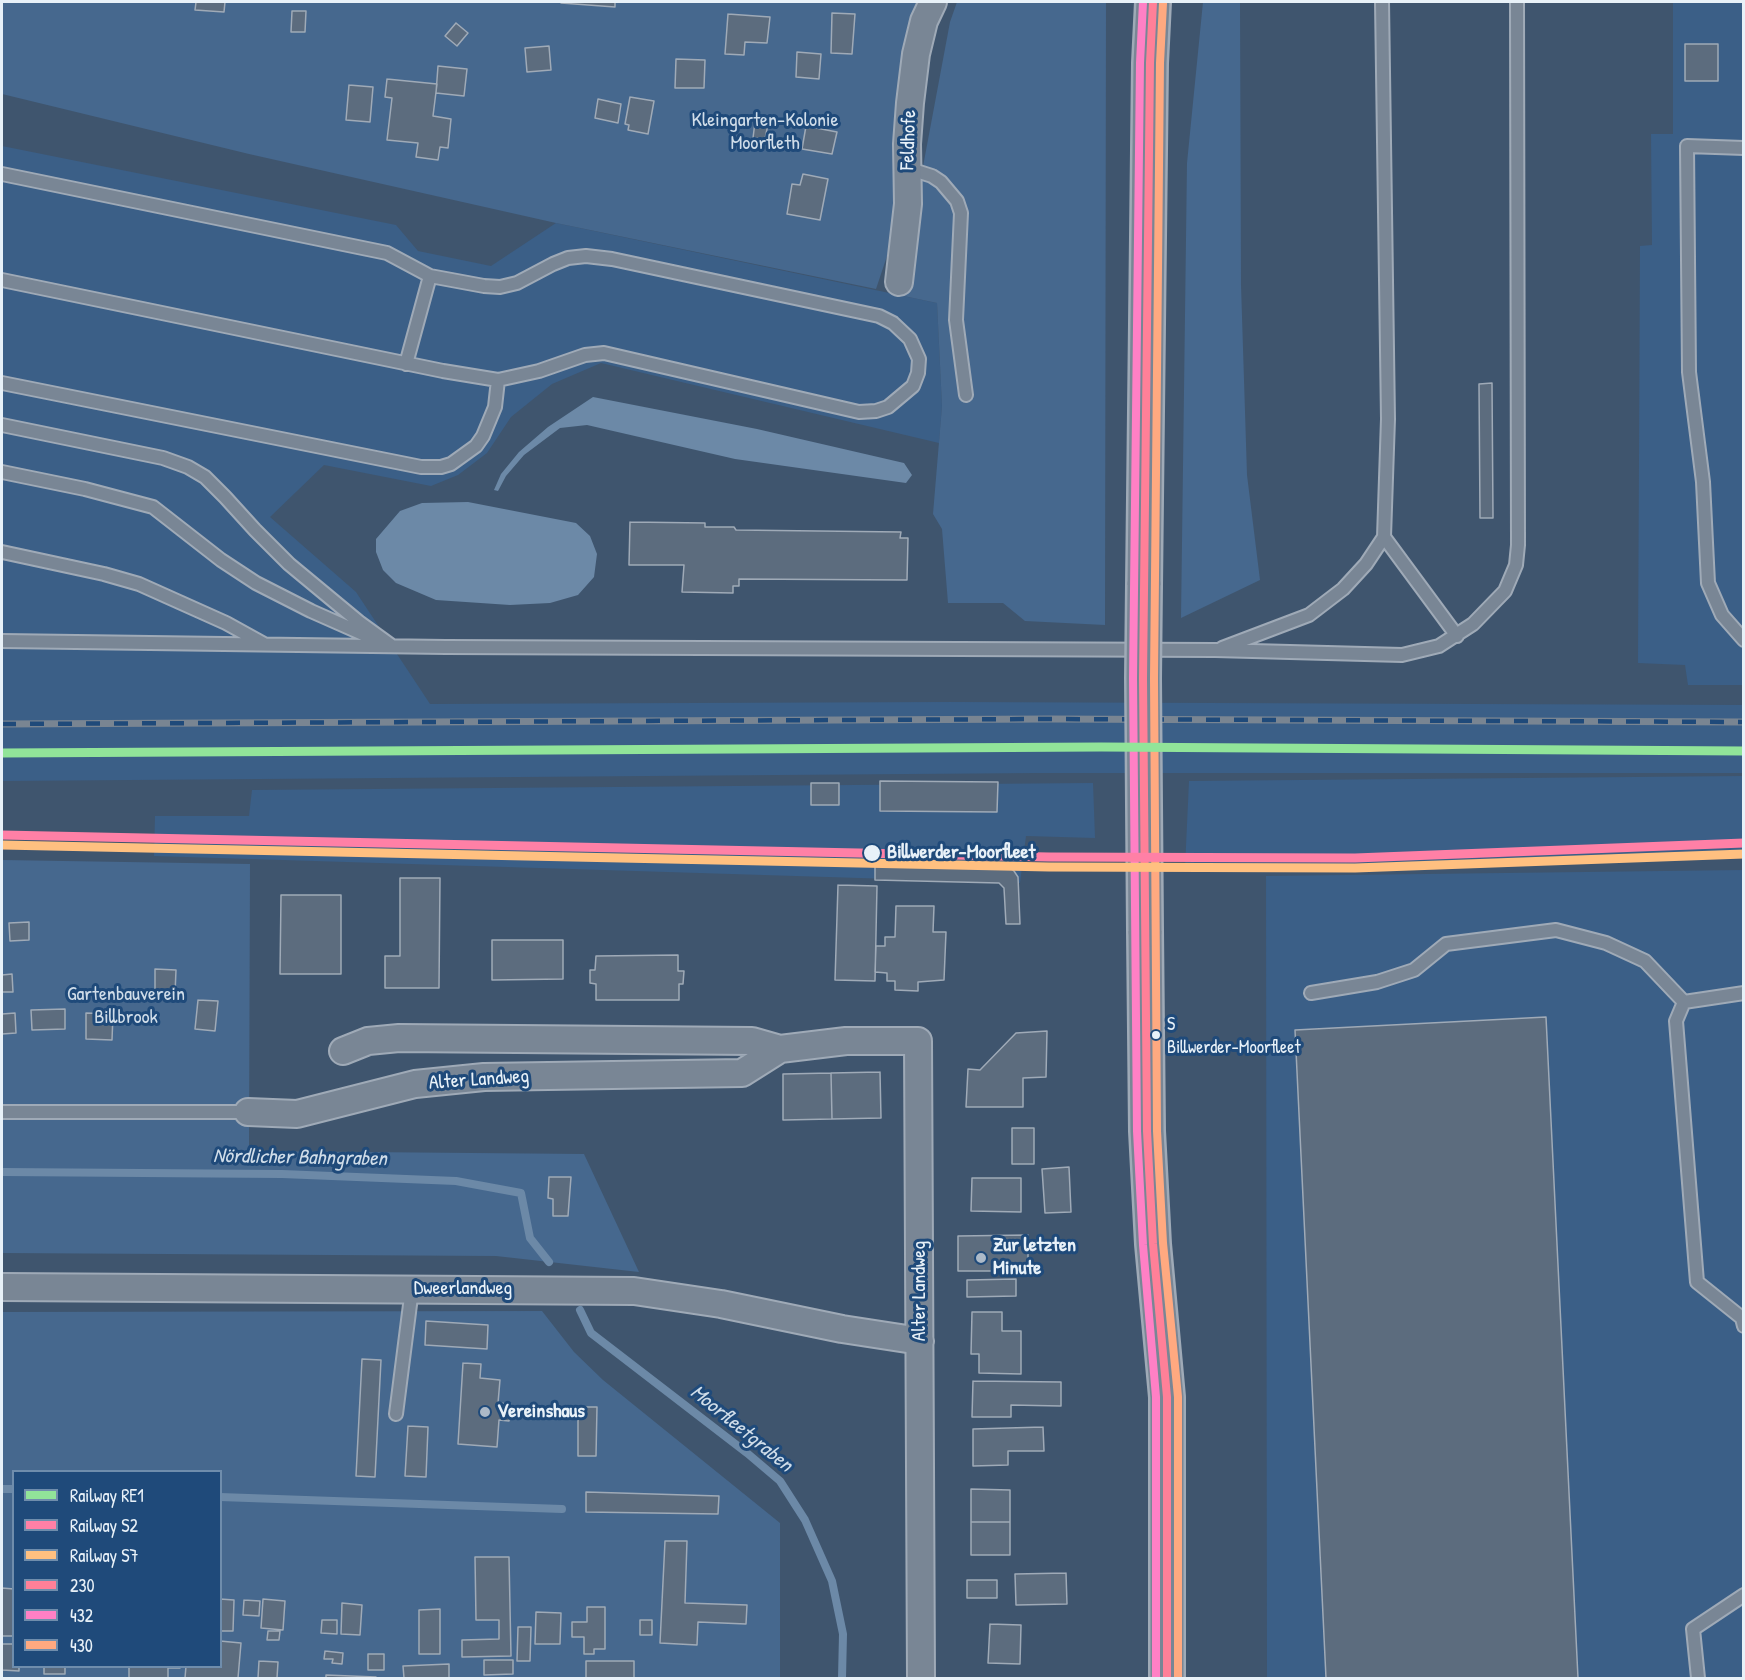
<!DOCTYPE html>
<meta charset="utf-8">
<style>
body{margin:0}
#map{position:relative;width:1745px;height:1680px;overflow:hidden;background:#3f556e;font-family:"Patrick Hand",sans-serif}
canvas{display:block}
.frame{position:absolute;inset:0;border:3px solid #e8f1f8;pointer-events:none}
.legend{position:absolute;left:12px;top:1470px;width:210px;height:198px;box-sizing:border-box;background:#1f4a7a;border:2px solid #6f8dac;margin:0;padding:8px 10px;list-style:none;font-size:18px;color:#e8f1f8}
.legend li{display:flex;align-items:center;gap:12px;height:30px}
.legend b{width:30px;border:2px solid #6f8dac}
</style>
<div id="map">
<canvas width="1745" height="1680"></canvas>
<div class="frame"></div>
<ul class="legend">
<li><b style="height:8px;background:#91e499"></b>Railway RE1</li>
<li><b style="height:8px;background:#ff80a6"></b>Railway S2</li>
<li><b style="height:8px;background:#ffc080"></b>Railway S7</li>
<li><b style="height:8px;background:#ff8098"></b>230</li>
<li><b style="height:8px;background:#ff80c5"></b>432</li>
<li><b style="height:8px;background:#ffa980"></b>430</li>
</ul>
</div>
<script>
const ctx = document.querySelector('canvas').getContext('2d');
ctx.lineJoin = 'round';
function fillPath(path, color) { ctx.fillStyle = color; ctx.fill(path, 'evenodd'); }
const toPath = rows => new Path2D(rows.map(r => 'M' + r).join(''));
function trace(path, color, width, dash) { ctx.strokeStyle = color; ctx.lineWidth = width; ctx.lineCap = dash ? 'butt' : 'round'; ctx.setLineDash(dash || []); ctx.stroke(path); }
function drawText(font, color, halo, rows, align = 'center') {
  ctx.font = font + ' "Patrick Hand",sans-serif'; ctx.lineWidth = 6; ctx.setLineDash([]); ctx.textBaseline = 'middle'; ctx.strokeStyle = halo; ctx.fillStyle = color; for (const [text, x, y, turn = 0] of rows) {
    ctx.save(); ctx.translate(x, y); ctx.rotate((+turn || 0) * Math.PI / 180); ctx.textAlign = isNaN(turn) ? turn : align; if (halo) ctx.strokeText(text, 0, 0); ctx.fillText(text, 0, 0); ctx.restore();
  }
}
fillPath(toPath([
 [1673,2,1743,2,1743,685,1688,685,1685,665,1638,663,1640,246,1652,245,1651,134,1673,134],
 [2,146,396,225,418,251,491,266,556,223,937,303,942,406,939,443,601,363,552,384,511,417,487,453,458,475,431,486,324,465,270,517,356,592,430,704,950,702,1743,705,1743,773,1038,773,2,781],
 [1743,776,1743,856,1185,868,1189,781],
 [1093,783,1095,838,1026,836,1020,883,154,856,155,816,249,816,252,790],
 [1743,870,1743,1678,1267,1678,1266,876]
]), '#3b5f87');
fillPath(toPath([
 [2,2,921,2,905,40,891,244,876,289,556,223,249,154,2,94],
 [957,2,1106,2,1105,625,1025,621,1003,603,948,603,942,529,933,514,942,406,937,303,899,295,950,22],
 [1203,2,1240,2,1241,285,1247,475,1260,580,1181,618,1187,163],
 [2,860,250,864,249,1151,584,1154,639,1272,496,1256,2,1253],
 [542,1311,574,1352,603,1380,780,1523,780,1678,2,1678,2,1312],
 [14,1472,220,1472,220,1666,14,1666]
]), '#46688e');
fillPath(toPath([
 [593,397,757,429,904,463,912,475,906,483,735,459,587,425,560,428,524,455,506,476,498,491,494,490,501,474,519,452,548,427],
 [468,502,576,523,590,536,597,554,594,577,578,595,550,603,510,605,436,600,396,583,383,570,376,552,376,539,400,511,422,503]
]), '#6c89a7');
trace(toPath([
 [2,1172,282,1174,456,1181,521,1193,530,1238,549,1262],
 [580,1310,591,1333,747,1453,780,1481,805,1520,832,1581,843,1634,842,1678],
 [2,1489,14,1489],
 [220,1497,562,1509]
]), '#6c89a7', 8);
const building = toPath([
 [196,2,225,2,224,12,195,10,196,2],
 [561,2,615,2,615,7,561,3,561,2],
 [292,11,306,11,305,32,291,32,292,11],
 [832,13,855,14,852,54,831,53,832,13],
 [728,14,770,17,767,43,745,42,744,55,725,54,728,14],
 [456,23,468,33,457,46,445,36,456,23],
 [1685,44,1718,44,1718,81,1685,81,1685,44],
 [549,46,551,70,527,72,525,48,549,46],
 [797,52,821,54,819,79,796,77,797,52],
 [676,59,705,60,704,88,675,88,676,59],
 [438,66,467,69,464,96,436,93,438,66],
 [387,79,437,84,433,116,451,119,448,148,440,147,438,160,416,157,418,143,387,140,392,98,385,97,387,79],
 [349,85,373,87,370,122,346,120,349,85],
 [630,97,654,101,648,134,628,130,629,125,625,124,630,97],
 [598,99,621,104,618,123,595,118,598,99],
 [755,122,768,124,765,139,753,138,755,122],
 [806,126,837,132,832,154,802,149,806,126],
 [803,174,828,179,820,220,787,214,792,184,800,185,803,174],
 [1492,383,1493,518,1480,518,1479,384,1492,383],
 [630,522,705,523,705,527,734,527,736,530,901,532,900,538,908,538,907,580,739,579,739,586,733,586,733,593,682,592,684,565,629,565,630,522],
 [880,781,998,782,997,812,880,811,880,781],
 [811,783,839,783,839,805,811,805,811,783],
 [875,860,1005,865,1014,871,1018,877,1020,924,1006,924,1004,888,999,883,875,880,875,860],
 [400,878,440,878,439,988,385,988,385,956,400,956,400,878],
 [838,885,877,886,875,981,835,980,838,885],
 [281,895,341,895,341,974,280,974,281,895],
 [896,906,934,906,933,932,946,932,944,980,918,982,918,991,895,990,895,981,887,981,887,973,875,972,876,946,885,946,885,937,895,937,896,906],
 [29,922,29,940,10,941,9,923,29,922],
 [492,940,563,940,563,979,492,980,492,940],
 [678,955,678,971,684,971,683,984,679,984,679,1000,596,1000,596,984,590,983,590,970,595,970,596,956,678,955],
 [155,969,176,970,175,994,155,994,155,969],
 [12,974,13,992,2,992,2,975,12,974],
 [198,1000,218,1001,215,1031,195,1029,198,1000],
 [65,1009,65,1029,32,1030,31,1010,65,1009],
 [15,1013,16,1033,2,1034,2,1014,15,1013],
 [86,1013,113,1014,112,1040,86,1039,86,1013],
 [1546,1017,1578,1678,1326,1678,1295,1030,1546,1017],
 [1047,1031,1046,1077,1023,1078,1023,1107,966,1107,968,1069,980,1070,1016,1033,1047,1031],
 [880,1072,881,1118,832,1119,831,1073,880,1072],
 [831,1073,832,1119,783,1120,783,1074,831,1073],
 [1012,1128,1034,1128,1034,1164,1012,1164,1012,1128],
 [1069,1167,1071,1212,1045,1213,1042,1169,1069,1167],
 [549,1177,571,1177,568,1216,553,1216,553,1199,548,1198,549,1177],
 [972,1178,1021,1178,1021,1212,971,1211,972,1178],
 [1028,1235,1028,1271,958,1271,958,1236,1028,1235],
 [1016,1279,1016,1296,967,1297,967,1280,1016,1279],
 [972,1312,1002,1312,1002,1331,1021,1331,1021,1374,979,1373,979,1354,971,1354,972,1312],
 [426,1321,488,1325,487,1349,425,1345,426,1321],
 [362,1359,381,1360,375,1477,356,1476,362,1359],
 [463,1363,481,1364,480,1378,500,1380,498,1403,511,1404,509,1421,499,1420,497,1447,458,1444,463,1363],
 [973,1381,1061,1382,1061,1406,1011,1405,1011,1417,972,1417,973,1381],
 [578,1407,597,1407,596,1456,578,1456,578,1407],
 [408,1426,428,1427,426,1477,405,1476,408,1426],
 [1043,1427,1044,1451,1008,1451,1008,1465,973,1466,973,1429,1043,1427],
 [971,1489,1010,1490,1010,1522,971,1522,971,1489],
 [586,1492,719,1496,718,1514,586,1512,586,1492],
 [971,1522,1010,1522,1010,1555,971,1555,971,1522],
 [665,1541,687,1541,685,1603,747,1605,746,1624,698,1622,697,1645,660,1643,665,1541],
 [475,1557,509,1557,511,1656,462,1657,462,1640,499,1639,499,1620,476,1620,475,1557],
 [1066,1573,1067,1604,1016,1605,1015,1574,1066,1573],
 [967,1580,997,1580,997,1598,967,1598,967,1580],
 [2,1588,14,1589,14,1636,2,1636,2,1588],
 [220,1599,234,1600,233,1631,220,1631,220,1599],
 [263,1599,285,1601,283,1630,261,1628,263,1599],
 [244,1600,260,1601,259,1616,243,1615,244,1600],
 [342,1603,362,1605,360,1635,341,1634,342,1603],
 [587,1607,605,1607,605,1649,594,1649,594,1654,584,1654,584,1637,572,1637,572,1622,587,1622,587,1607],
 [440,1609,440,1654,419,1654,419,1610,440,1609],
 [536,1612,561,1613,560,1644,535,1644,536,1612],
 [322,1620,337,1620,337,1634,321,1633,322,1620],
 [640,1620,652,1620,652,1635,640,1635,640,1620],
 [990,1624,1021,1625,1020,1664,988,1663,990,1624],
 [518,1627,531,1627,530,1661,517,1661,518,1627],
 [268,1631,280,1631,279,1640,267,1640,268,1631],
 [220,1641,241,1643,238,1678,185,1678,186,1666,220,1666,220,1641],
 [2,1644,14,1644,14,1666,19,1666,19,1671,2,1670,2,1644],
 [325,1651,343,1653,342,1664,332,1663,333,1659,324,1659,325,1651],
 [368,1654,384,1654,384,1670,368,1670,368,1654],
 [484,1660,513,1660,513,1674,484,1675,484,1660],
 [259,1661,278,1662,277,1678,258,1678,259,1661],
 [586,1661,634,1661,634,1678,586,1678,586,1661],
 [449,1664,449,1678,404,1678,403,1666,449,1664],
 [44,1666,65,1666,65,1674,44,1674,44,1666],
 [129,1666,180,1666,180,1668,168,1668,168,1678,129,1678,129,1666],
 [326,1675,376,1677,376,1678,326,1678,326,1675]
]);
fillPath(building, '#5c6c7e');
trace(building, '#9faab7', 1.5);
const lane = toPath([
 [1744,148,1687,146,1689,372,1703,482,1708,583,1722,615,1744,640],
 [907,168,932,176,941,182,957,201,961,213,956,320,966,395],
 [2,174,387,253,430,276,484,286,500,287,517,283,553,264,568,258,586,256,612,259,879,316,893,323,910,339,919,359,918,373,913,386,888,407,876,411,859,412,604,353,585,355,539,371,498,380,443,371,2,280],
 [406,364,430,276],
 [2,383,421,467,441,467,451,464,476,446,483,436,495,407,498,380],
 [2,425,163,458,188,467,205,477,225,497,255,530,289,564,359,622,392,646],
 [2,472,85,489,153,507,221,560,256,583,311,611,372,638],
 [1384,537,1457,636],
 [2,552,104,574,139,584,226,623,264,644],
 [2,641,446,647,1215,650,1402,655,1439,646,1473,624,1505,591,1516,565,1518,545,1517,2],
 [1222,648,1309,615,1343,589,1366,564,1384,537,1388,419,1382,2],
 [1311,993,1377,982,1414,970,1446,944,1556,930,1606,943,1645,961,1684,1002],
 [1744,993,1684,1002,1676,1021,1697,1282,1742,1318,1744,1326],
 [2,1112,248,1112],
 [396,1414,412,1289],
 [1698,1678,1693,1629,1744,1595]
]);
const street = toPath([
 [899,282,908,204,907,144,910,103,916,54,924,21,933,2],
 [343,1051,368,1041,399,1038,752,1041,780,1049],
 [248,1112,297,1114,415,1084,484,1077,742,1073,780,1049,846,1041,918,1041,921,1678],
 [2,1287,634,1291,721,1304,842,1329,920,1341]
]);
const secondary = toPath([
 [1144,585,1150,63,1153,2],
 [1145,931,1147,1131,1153,1244,1167,1397,1167,1678]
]);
trace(lane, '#9faab7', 16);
trace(street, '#9faab7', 30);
trace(secondary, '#9faab7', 38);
trace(lane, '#798695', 12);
trace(street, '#798695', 26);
trace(secondary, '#798695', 33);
const rail = toPath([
 [2,724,1050,719,1744,722]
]);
trace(rail, '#798592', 7);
trace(rail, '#1f4a7a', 4.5, [14]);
const secondaryBridge = toPath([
 [1144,585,1143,678,1145,931]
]);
trace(secondaryBridge, '#9faab7', 38, []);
trace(secondaryBridge, '#798695', 33);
trace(toPath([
 [1153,2,1150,63,1143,678,1147,1131,1153,1244,1167,1397,1167,1678]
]), '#ff8098', 8);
trace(toPath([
 [1143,2,1140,63,1133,678,1137,1131,1143,1245,1156,1397,1156,1678]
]), '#ff80c5', 8);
trace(toPath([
 [1163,3,1160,63,1154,678,1157,1131,1163,1243,1178,1397,1178,1678]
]), '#ffa980', 8);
trace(toPath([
 [2,753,1101,747,1744,751]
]), '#91e499', 9);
trace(toPath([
 [2,835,1049,857,1355,858,1744,843]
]), '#ff80a6', 9);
trace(toPath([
 [2,845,1049,867,1355,868,1744,854]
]), '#ffc080', 9);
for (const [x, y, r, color] of [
 [872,853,9,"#e8f1f8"],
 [1156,1035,5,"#e8f1f8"],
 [981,1258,6,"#adbac8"],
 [485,1412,6,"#adbac8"]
]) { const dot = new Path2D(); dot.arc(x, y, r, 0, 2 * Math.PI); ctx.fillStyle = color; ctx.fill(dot); trace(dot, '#1f4a7a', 2); }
drawText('18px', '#e8f1f8', '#1f4a7a', [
 ["S",1167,1025],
 ["Billwerder-Moorfleet",1167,1048]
], 'left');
drawText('20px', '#d0dde9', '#1f4a7a', [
 ["Kleingarten-Kolonie",765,121],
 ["Moorfleth",765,144],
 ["Gartenbauverein",126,995],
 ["Billbrook",126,1018]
]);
drawText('20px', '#e8f1f8', '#1f4a7a', [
 ["Feldhofe",909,140,-88],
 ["Alter Landweg",479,1080,-4],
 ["Dweerlandweg",463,1289],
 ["Alter Landweg",920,1291,-90]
]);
drawText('bold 20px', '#e8f1f8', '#1f4a7a', [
 ["Billwerder-Moorfleet",887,853]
], 'left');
drawText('bold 20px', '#e8f1f8', '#1f4a7a', [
 ["Zur letzten",993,1246],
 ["Minute",993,1269],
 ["Vereinshaus",497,1412]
], 'left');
drawText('italic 21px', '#d0dde9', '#1f4a7a', [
 ["Nördlicher Bahngraben",300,1158,1],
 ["Moorfleetgraben",741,1429,39]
]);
</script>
